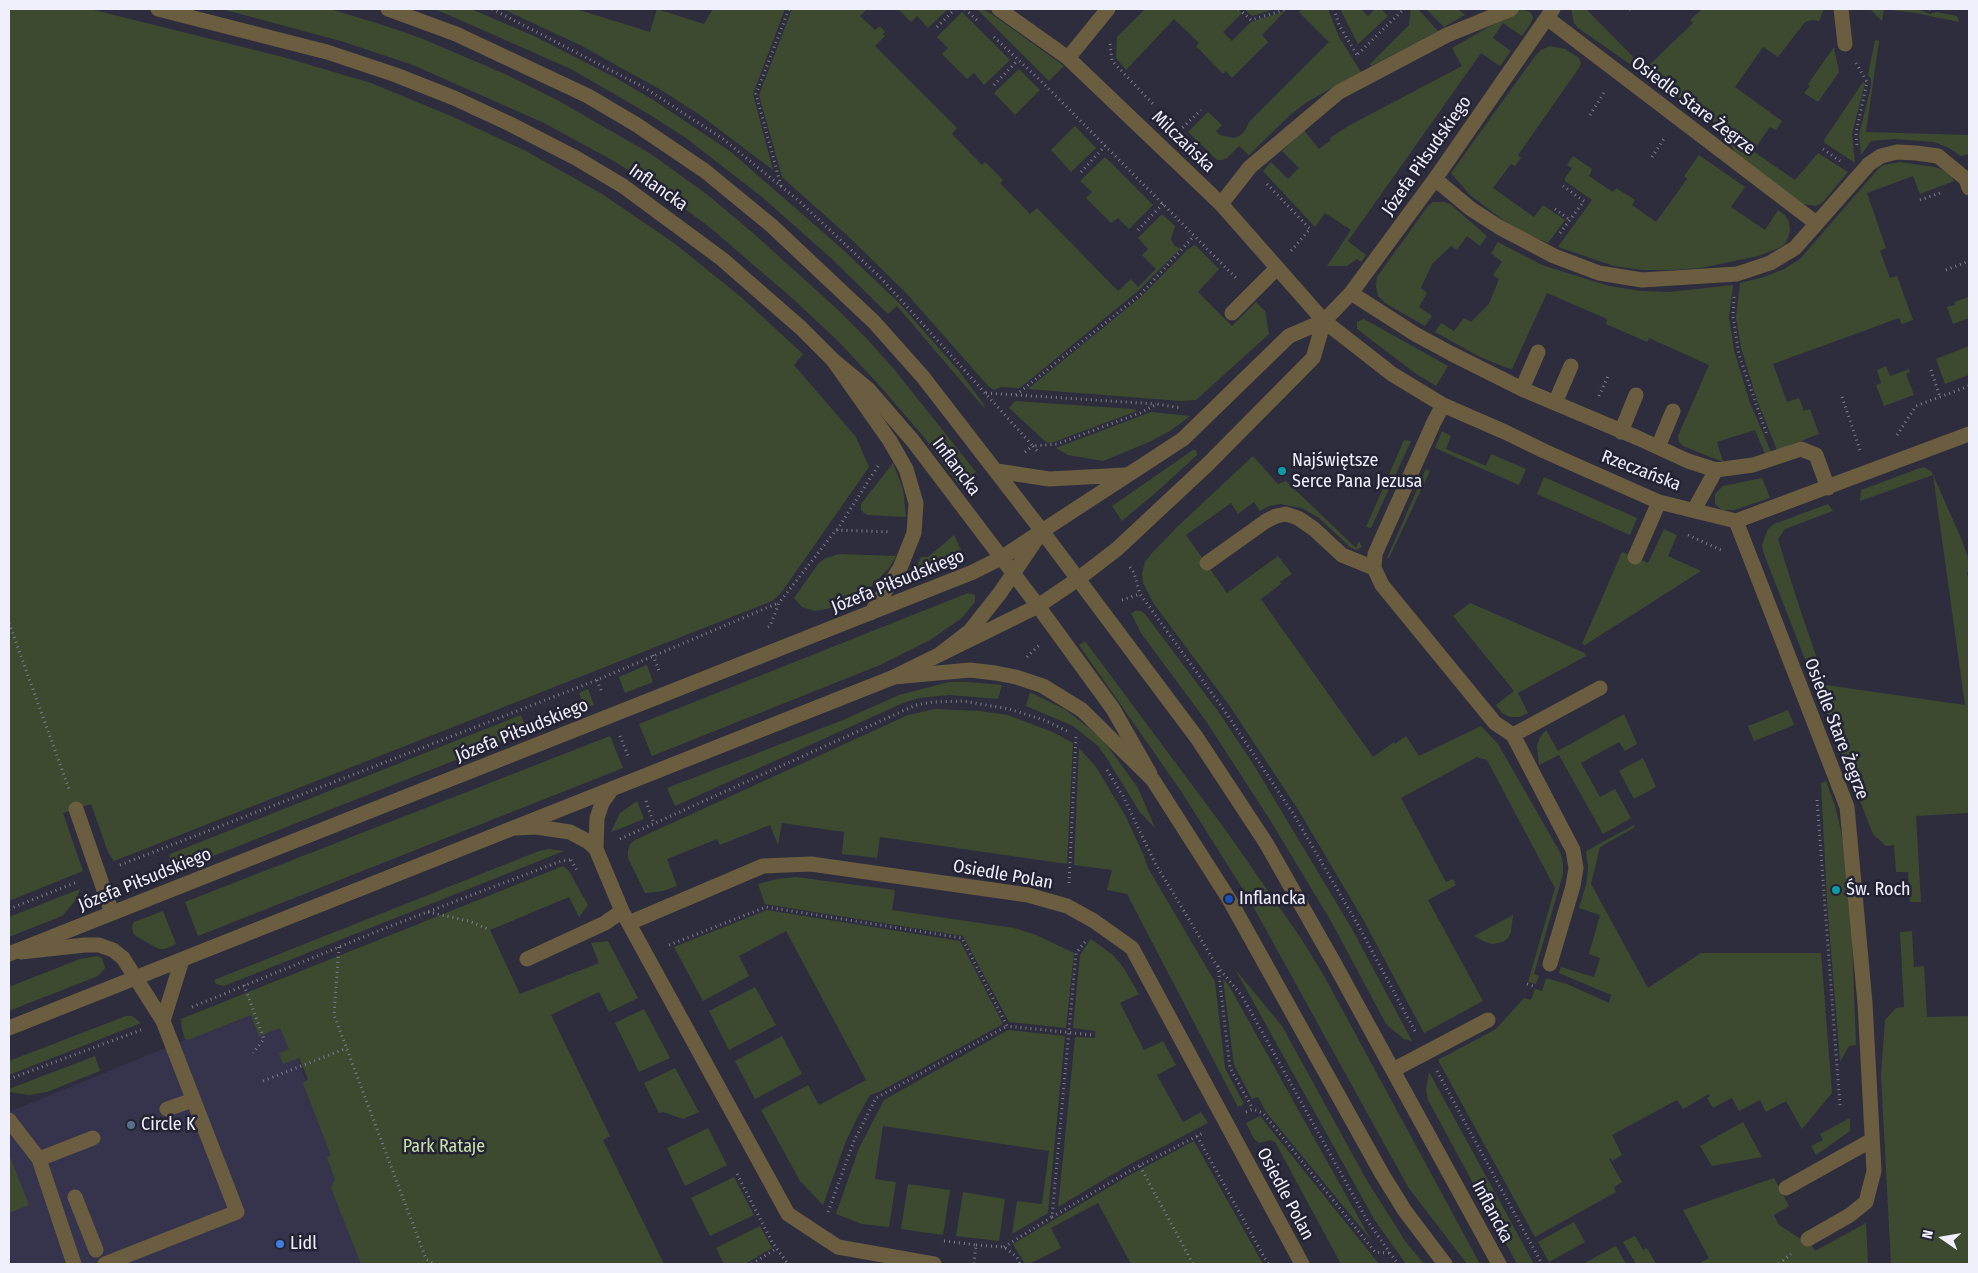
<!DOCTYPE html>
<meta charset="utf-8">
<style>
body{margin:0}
#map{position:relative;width:1978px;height:1273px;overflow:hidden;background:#2d2d3e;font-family:"Fira Sans Condensed",sans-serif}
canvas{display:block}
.frame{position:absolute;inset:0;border:10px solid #f0f0fc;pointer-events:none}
.north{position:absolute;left:1918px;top:1213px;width:50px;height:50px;-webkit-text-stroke:4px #232334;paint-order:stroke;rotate:283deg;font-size:14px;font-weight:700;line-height:20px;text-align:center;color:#f0f0fc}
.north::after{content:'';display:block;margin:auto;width:18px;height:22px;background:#f0f0fc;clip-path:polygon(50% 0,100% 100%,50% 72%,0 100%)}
</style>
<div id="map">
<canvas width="1978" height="1273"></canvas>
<div class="frame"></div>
<div class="north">N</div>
</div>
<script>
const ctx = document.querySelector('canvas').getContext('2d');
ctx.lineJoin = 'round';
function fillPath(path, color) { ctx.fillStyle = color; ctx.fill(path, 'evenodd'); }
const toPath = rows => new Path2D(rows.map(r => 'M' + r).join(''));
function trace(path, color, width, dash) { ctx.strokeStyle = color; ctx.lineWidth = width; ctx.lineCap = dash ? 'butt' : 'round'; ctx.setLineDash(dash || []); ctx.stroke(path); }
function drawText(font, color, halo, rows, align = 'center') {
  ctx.font = font + ' "Fira Sans Condensed",sans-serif'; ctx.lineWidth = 5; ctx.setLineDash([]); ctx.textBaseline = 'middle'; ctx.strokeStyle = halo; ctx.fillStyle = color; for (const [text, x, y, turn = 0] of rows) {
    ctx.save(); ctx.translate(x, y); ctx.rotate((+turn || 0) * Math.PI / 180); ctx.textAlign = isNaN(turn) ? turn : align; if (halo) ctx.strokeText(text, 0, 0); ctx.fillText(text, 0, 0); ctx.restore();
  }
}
fillPath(toPath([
 [277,1002,373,1264,9,1264,9,1112]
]), '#35344c');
fillPath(toPath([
 [9,9,90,9,283,57,371,83,451,116,526,151,602,194,674,243,741,297,803,354,794,365,856,437,869,467,781,593,772,601,114,861,108,852,91,804,63,813,83,871,9,901],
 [222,9,330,9,386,26,423,39,505,74,557,100,651,154,709,196,753,233,836,308,869,341,893,368,976,472,959,485,924,437,880,386,839,342,792,298,707,225,643,179,610,159,544,123,413,65,344,42],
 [435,9,471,9,534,36,616,78,655,101,731,152,840,247,899,303,959,371,983,403,985,409,897,306,888,314,831,258,762,197,686,138,647,113,571,69],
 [503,9,576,9,650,32,657,9,704,24,713,9,785,9,753,94,773,170,700,115,661,90,582,46],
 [792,9,867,9,860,16,875,30,880,26,885,32,883,34,885,36,875,46,957,128,952,134,982,165,985,162,1003,180,1000,183,1030,214,1037,208,1118,291,1131,279,1138,287,1156,269,1142,255,1148,249,1138,238,1162,214,1175,226,1171,239,1174,245,1180,249,1138,291,1020,388,1001,387,994,390,989,387,907,294,848,236,782,177,759,95],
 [898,9,948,9,928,28,917,16,911,22],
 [977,9,983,9,993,15,1064,66,1049,81],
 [1145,9,1237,9,1242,13,1223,32,1232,41,1251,22,1285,11,1262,35,1268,42,1232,78,1226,71,1223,74,1196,46,1199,43,1174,19,1126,70,1116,58,1117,37],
 [1244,9,1275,9,1252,16],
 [1302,9,1328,9,1339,37,1361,72,1307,102,1290,115,1249,155,1239,146,1227,158,1222,160,1217,160,1188,132,1208,112,1222,125,1216,131,1220,135,1234,138,1241,135,1246,129,1249,122,1329,42,1299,12],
 [1340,9,1361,9,1368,16,1375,9,1381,9,1388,16,1358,44],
 [1411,9,1418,9,1438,31,1371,66,1370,64,1409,25],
 [1426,9,1458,9,1465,15,1444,27],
 [1520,9,1530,12,1533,17,1531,23,1522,36,1503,23,1493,38,1511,51,1500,66,1481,53,1348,241,1366,255,1361,262,1357,259,1347,266,1327,266,1351,230,1325,213,1315,227,1263,171,1271,162,1288,179,1299,168,1282,151,1304,130,1319,149,1331,140,1330,138,1350,125,1462,66,1452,48],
 [1571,9,1586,9,1645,69,1693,23,1690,20,1702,9,1824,9,1819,21,1812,20,1805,22,1778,57,1763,47,1735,87,1782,121,1776,130,1770,127,1753,151,1795,180,1818,153,1848,172,1822,203,1816,206,1803,204,1739,158,1718,125,1578,28,1574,23],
 [1870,9,1918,9,1930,14,1937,12,1957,16,1959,22,1916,13,1884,9,1882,21],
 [962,12,1010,60,984,85,974,73,967,79,942,54,948,48,937,37],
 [1875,40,1879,41,1866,132,1969,135,1969,154,1961,156,1947,147,1934,142,1895,139,1871,141,1861,155,1859,135,1871,86,1871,79,1868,75],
 [1550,46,1565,49,1579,58,1581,63,1579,68,1518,155,1521,158,1515,166,1511,164,1493,188,1534,217,1543,205,1565,220,1548,243,1525,233,1503,220,1470,195,1451,173,1535,56,1541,50],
 [1834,47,1839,72,1818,102,1804,93,1810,86,1808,84],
 [1019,69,1040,90,1015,115,994,93],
 [1863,82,1865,83,1852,134,1855,163,1825,143,1824,140],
 [1075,126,1096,148,1071,172,1051,150],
 [1699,155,1745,187,1731,207,1765,230,1778,210,1785,215,1789,222,1790,230,1788,238,1785,244,1779,248,1758,256,1701,268,1672,270,1643,270,1614,266,1558,247,1592,200,1565,181,1565,178,1572,168,1567,165,1573,156,1592,169,1589,176,1613,192,1616,188,1635,200,1632,205,1656,222,1687,179,1684,176],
 [1105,157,1153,205,1129,229,1118,218,1111,223,1086,198,1092,192,1080,181],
 [1900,162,1935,167,1945,171,1951,175,1954,181,1920,194,1913,176,1867,193,1886,248,1880,251,1890,278,1897,276,1913,320,1902,324,1899,318,1773,364,1787,402,1799,398,1804,411,1810,409,1819,434,1777,450,1757,400,1741,348,1736,317,1740,283,1764,277,1784,269,1800,259,1879,168,1884,165],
 [1433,202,1444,202,1450,204,1487,236,1480,246,1467,236,1457,250,1451,246,1432,264,1421,288,1427,293,1419,307,1432,316,1425,326,1385,303,1378,296,1376,286,1377,277,1428,206],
 [1498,242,1542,265,1609,286,1641,291,1669,292,1733,285,1729,317,1734,350,1750,403,1771,452,1765,454,1755,430,1717,442,1723,462,1683,446,1679,442,1678,436,1709,365,1649,338,1647,342,1606,324,1607,319,1547,293,1512,369,1507,368,1480,357,1435,332,1441,323,1454,331,1464,318,1471,322,1489,304,1499,279,1493,275,1502,262,1491,253],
 [1195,245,1219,269,1198,292,1232,326,1256,302,1265,311,1269,334,1196,400,1180,401,1028,389,1142,296,1187,250],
 [1969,297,1969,318,1953,324,1947,307,1955,305,1954,302],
 [1364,319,1448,366,1436,386,1415,373,1357,329,1357,322],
 [1969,346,1969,375,1945,384,1936,359],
 [1886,366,1890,376,1909,369,1910,372,1906,374,1914,395,1884,406,1876,385,1881,383,1877,370],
 [1015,401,1133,409,1137,411,1051,443,1046,442,1009,408],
 [1151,412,1190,416,1170,431,1149,442,1103,461,1068,455,1056,448],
 [1442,431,1451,436,1446,449,1486,466,1491,454,1526,469,1519,485,1435,448],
 [1404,440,1411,441,1371,528,1366,527],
 [1193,450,1196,450,1197,455,1160,489,1122,521,1112,506],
 [1253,456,1278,484,1286,481,1356,548,1359,541,1362,547,1356,550,1350,547,1319,518,1302,508,1280,504,1269,506,1260,511,1254,502,1238,514,1231,503,1186,535,1227,593,1278,556,1292,574,1280,582,1281,584,1261,599,1373,757,1394,742,1395,744,1406,736,1419,756,1481,726,1498,744,1561,854,1563,864,1563,874,1534,974,1539,976,1536,984,1528,982,1555,888,1487,760,1477,757,1401,798,1446,882,1453,879,1456,885,1428,900,1483,1001,1424,1033,1364,921,1299,811,1229,705,1154,604,1143,583,1142,573,1145,562,1152,553,1177,527],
 [893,463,903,489,906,517,868,515,864,513,861,510,861,504],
 [1923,467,1931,471,1933,475,1961,538,1969,560,1969,571,1967,573,1969,580,1969,813,1916,816,1921,902,1910,902,1908,872,1896,872,1894,845,1886,846,1873,834,1764,554,1762,545,1768,529,1774,524,1828,504,1833,511,1785,529,1778,539,1798,603,1826,685,1965,705,1933,475,1860,501,1861,490],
 [1426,469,1430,471,1389,558,1387,558],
 [1544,477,1637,518,1630,535,1537,494],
 [1762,478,1770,498,1734,510,1722,510,1715,504,1715,494,1723,486],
 [1664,529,1677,535,1668,556,1701,571,1585,645,1582,644,1622,552,1648,563],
 [954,535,962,552,926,570,913,574,921,557,928,557],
 [838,554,896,556,890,567,871,587,841,606,815,611,802,607,794,598,818,564,824,559],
 [968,593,975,595,975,602,962,618,930,640,880,665,652,756,639,724],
 [1470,603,1585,653,1586,656,1518,693,1528,713,1519,717,1510,717,1502,713,1496,705,1514,691,1453,616],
 [1136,611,1141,611,1145,614,1220,714,1255,767,1352,929,1412,1041,1404,1039,1386,1024,1331,921,1270,820,1206,721,1141,633,1131,613],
 [1085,641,1227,832,1300,937,1323,974,1480,1264,1467,1264,1408,1187,1249,899,1181,791,1079,645],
 [647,665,653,682,625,693,619,677],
 [949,682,968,682,1002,685,998,699,949,695,919,698,903,703,675,806,667,788,843,720,899,695],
 [588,689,594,705,173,872,169,862,170,854,521,715,525,726,583,704,579,693],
 [1030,692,1066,710,1098,735,1109,748,1138,788,1155,828,1139,811,1106,757,1098,746,1073,726,1026,706],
 [935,709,980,711,1008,715,1055,733,1073,743,1067,864,880,837,877,858,842,854,844,832,782,823,778,845,770,825,720,845,717,839,667,859,677,886,663,891,645,893,628,858,628,851,630,844,635,840,908,715],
 [1788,710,1794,725,1754,741,1748,726],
 [1624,714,1637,744,1625,751,1619,742,1581,763,1600,797,1615,789,1631,818,1603,834,1559,755,1539,765,1537,746,1540,737,1546,730,1558,751],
 [610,736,623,768,198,936,185,902],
 [1079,748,1096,767,1126,817,1143,854,1148,868,1215,982,1225,1068,1244,1104,1238,1107,1127,894,1107,890,1112,870,1074,865],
 [1643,758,1656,787,1634,799,1619,771],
 [1826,781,1835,806,1840,827,1848,870,1851,911,1856,1045,1849,1046,1840,1062,1827,901,1821,783],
 [637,801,644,819,611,832,620,813],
 [1634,825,1635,827,1600,847,1591,884,1648,988,1701,953,1821,953,1832,1093,1802,1129,1786,1101,1766,1112,1760,1100,1739,1111,1732,1098,1713,1108,1707,1098,1710,1096,1709,1094,1683,1109,1677,1100,1612,1135,1622,1155,1612,1161,1611,1158,1609,1159,1622,1182,1614,1187,1616,1192,1535,1237,1438,1060,1496,1029,1524,998,1531,1000,1535,989,1542,991,1546,978,1567,984,1609,1003,1611,995,1559,973,1561,967,1594,977,1600,958,1589,954,1600,915,1579,908,1587,881,1588,866,1586,851],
 [549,849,564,851,224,986,216,984,214,980,539,851],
 [563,866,569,871,588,905,579,917,569,897,490,930,520,994,599,963,591,943,608,941,638,998,609,1012,599,992,551,1015,610,1136,603,1140,664,1264,361,1264,331,1188,335,1179,327,1157,330,1156,330,1153,303,1083,308,1079,299,1058,283,1064,279,1053,289,1049,280,1028,259,1036,251,1015,188,1040,185,1039,182,1029,181,1019],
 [796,877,895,890,892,910,1014,928,1034,934,1074,953,1066,1028,1009,1022,963,936,765,904,758,884,777,879],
 [80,889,76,900,62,916,9,937,9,917],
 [767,910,960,941,1003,1024,879,1092,870,1095,858,1116,846,1141,823,1205,800,1181,761,1110,808,1085,819,1105,866,1080,786,931,739,956,749,976,703,1001,674,947],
 [163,911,176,944,165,949,159,949,136,936,133,933,132,926,134,922],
 [1513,915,1511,932,1508,938,1503,942,1492,944,1483,941,1474,936],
 [1912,931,1914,967,1924,966,1927,1017,1969,1016,1969,1264,1891,1264,1881,1076,1885,1020,1896,1008,1904,1007,1900,932],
 [1091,939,1113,955,1123,967,1139,994,1120,1003,1144,1050,1163,1041,1176,1065,1157,1075,1183,1122,1201,1112,1208,1123,1130,1164,1058,1207,1075,1037,1095,1038,1095,1031,1073,1028,1080,955],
 [97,956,102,958,105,968,98,976,9,1011,9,987,80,959],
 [1235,969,1282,1026,1366,1179,1405,1241,1424,1264,1406,1264,1374,1219],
 [1223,979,1228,984,1371,1240,1266,1112,1258,1097,1252,1099,1234,1065],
 [755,987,776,1025,729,1050,709,1011],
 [644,1009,670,1058,639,1072,615,1023],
 [126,1016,132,1016,141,1023,9,1075,9,1061],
 [1008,1030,1065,1036,1048,1213,1012,1234,1017,1201,1042,1204,1049,1151,883,1126,875,1179,896,1182,889,1227,862,1224,836,1214,859,1148,884,1100],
 [782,1036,802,1074,755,1099,735,1061],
 [95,1056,100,1071,47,1092,29,1095,9,1092,9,1089],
 [675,1068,699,1112,683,1119,663,1112,659,1113,644,1083],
 [1429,1072,1534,1264,1517,1264,1428,1100,1426,1090],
 [1260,1116,1379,1264,1341,1264,1275,1142,1270,1140,1259,1143,1254,1139,1246,1123],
 [1850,1118,1850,1131,1816,1155,1811,1146,1823,1140,1820,1134],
 [1743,1122,1762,1157,1712,1166,1700,1146],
 [708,1128,727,1165,685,1186,667,1148],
 [1194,1141,1263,1264,1131,1264,1098,1203,1051,1228,1061,1248,1029,1264,1025,1264,1013,1244,1128,1176],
 [10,1157,29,1205,9,1213,9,1158],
 [734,1177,754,1215,710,1236,691,1198],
 [1774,1178,1789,1206,1774,1215,1779,1225,1804,1241,1808,1239,1815,1251,1866,1223,1868,1264,1698,1264,1709,1258,1683,1210],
 [908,1184,950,1190,943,1235,901,1229],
 [963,1192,1005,1199,999,1241,956,1236],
 [1574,1222,1585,1242,1549,1262,1538,1242],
 [760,1226,772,1248,745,1264,724,1264,716,1248],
 [1635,1236,1643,1250,1647,1248,1656,1264,1636,1264,1623,1242],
 [1616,1246,1626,1264,1583,1264]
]), '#3e4a30');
trace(toPath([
 [492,9,645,88,723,139,799,201,880,277,1033,446,1057,444,1140,413,1157,404,1182,408],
 [965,9,977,20],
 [1239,9,1251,20,1287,9],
 [1334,9,1339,25,1357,55],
 [1630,9,1634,12],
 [1929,9,1931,9],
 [937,27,955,9],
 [994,37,1044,84,1236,278],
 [1110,44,1112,61,1153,104],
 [1358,54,1404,9],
 [1856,63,1867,82,1856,133,1857,145],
 [994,85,1018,60],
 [1590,115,1605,91],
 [1179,131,1201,110],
 [1823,149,1840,161],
 [1652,157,1665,137],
 [1081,172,1105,146],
 [1267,184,1310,229,1291,251],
 [781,186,756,94,789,9],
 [1920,200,1943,192],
 [1555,209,1570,220],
 [1138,230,1163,204],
 [1560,233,1584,201,1563,186],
 [1946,270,1969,261],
 [1734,297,1733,316,1739,355,1767,435],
 [1931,370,1940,397],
 [986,393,1156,404],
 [1016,395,1141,294,1194,236],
 [1599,396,1608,376],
 [1842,397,1860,450],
 [1897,435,1916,406,1969,386],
 [1025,452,1033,446,1039,453],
 [837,530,878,466],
 [1688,535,1721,550],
 [1130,567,1134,573,1140,594,1224,710,1294,815,1358,925,1416,1033],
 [1122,600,1140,594],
 [9,623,69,789],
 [768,627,770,626,779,603,836,530,891,532],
 [653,655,659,671],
 [1027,657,1039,645],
 [597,680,602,693],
 [620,736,629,758],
 [1107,770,1123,796,1155,863,1217,966,1242,996,1368,1222,1398,1264],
 [1817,800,1840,1106],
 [646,801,654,824],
 [620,839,916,705,932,702,963,701,1009,709,1044,720,1067,731],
 [571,860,578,872],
 [120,865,597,680,778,603],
 [1069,883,1076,737],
 [9,909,77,882],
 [428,912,469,921,490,930],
 [669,945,766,907,962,938,1007,1026,1093,1035],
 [339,947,334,1015,426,1259,435,1264],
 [1218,966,1230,1068,1253,1109],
 [1527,984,1536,987],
 [244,985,264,1039,253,1053],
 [192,1007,388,927,561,861,570,860],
 [1437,1071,1542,1264],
 [9,1079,141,1030],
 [263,1081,347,1048],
 [1246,1112,1253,1109,1263,1113,1375,1252,1389,1253],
 [1197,1136,1268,1264],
 [1140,1166,1193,1264],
 [737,1174,772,1242,788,1264],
 [828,1212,854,1141,876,1098,1007,1026],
 [1052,1217,1133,1169,1205,1132],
 [944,1241,976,1245,974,1264],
 [976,1245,1004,1247,1017,1257,1020,1264],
 [1004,1247,1052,1217,1076,953,1085,942],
 [752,1264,777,1248],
 [1779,1264,1791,1254]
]), '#7d7d8c', 3, [1, 4]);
trace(toPath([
 [1232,313,1277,268],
 [1443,405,1434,422,1375,554,1374,568,1382,585,1495,723,1513,735,1573,850,1576,868,1573,886,1550,964],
 [1635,557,1659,502],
 [1207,563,1266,521,1276,516,1286,514,1298,518,1314,529,1342,555,1374,568],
 [1513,735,1600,688],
 [76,809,112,913],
 [21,952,85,945,99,945,113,950,123,958,163,1021,237,1212,105,1264],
 [163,1021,182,960],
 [1393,1070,1488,1020],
 [167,1109,193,1100],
 [9,1120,39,1159,74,1264],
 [39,1159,93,1138],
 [75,1197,96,1250]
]), '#6b5d40', 15);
trace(toPath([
 [158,9,327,52,396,75,454,98,510,124,576,158,623,186,722,259,801,328,833,360,868,389,913,441,1038,606,1113,709,1150,774],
 [388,9,456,34,588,96,637,125,705,171,772,226,874,322,923,377,1042,531],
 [999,9,1068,58,1221,204,1324,321,1392,374,1443,405,1505,432,1544,451,1659,502,1736,521,1969,434],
 [1841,9,1845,44],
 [1547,18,1816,223],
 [1068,58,1108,9],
 [1435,179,1471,209,1499,227,1554,256,1599,273,1642,280,1737,274,1770,263,1795,248,1869,164,1881,156,1897,152,1916,153,1938,156,1966,179,1969,188],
 [1221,204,1250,167,1339,92,1447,35,1511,9],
 [1351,293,1415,334,1452,354,1522,389,1638,438,1688,461,1716,470,1753,465,1801,449,1816,455,1828,488],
 [1522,389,1538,352],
 [1555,403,1571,366],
 [1621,432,1636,395],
 [1658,447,1673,411],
 [997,471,1049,479,1125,475],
 [1694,510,1716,470],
 [1736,521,1847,807,1865,1003,1874,1171,1866,1202,1850,1215,1808,1239],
 [940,654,970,631,1000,593,1042,531,1183,439,1289,336,1324,321,1351,293,1435,179,1553,9],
 [894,677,1038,606,1078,579,1117,549,1208,464,1313,358,1324,321],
 [516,828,536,827,570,832,587,841,596,849,622,911,788,1214,838,1247,934,1264],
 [596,849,597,818,602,803,612,789],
 [629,923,763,866,811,864,1028,895,1067,906,1094,921,1132,948,1302,1264],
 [527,959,605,923,622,911],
 [1786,1188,1872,1140]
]), '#6b5d40', 15);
trace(toPath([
 [833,360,890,441,906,469,916,503,914,533,900,568,871,613],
 [9,954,973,572,1001,558,1042,531,1197,738,1266,843,1333,961,1499,1264],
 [9,1028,894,677,970,670,995,673,1016,677,1043,686,1082,710,1153,780,1229,899,1382,1174,1405,1211,1445,1264]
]), '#6b5d40', 15);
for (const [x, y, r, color] of [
 [1282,471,5,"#0f9aa8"],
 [1836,890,5,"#0f9aa8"],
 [1229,899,5,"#1a4fb4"],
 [131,1125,5,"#5c6f8a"],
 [280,1244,5,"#3f7fe0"]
]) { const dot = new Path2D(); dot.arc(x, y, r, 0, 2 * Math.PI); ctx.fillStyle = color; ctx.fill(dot); trace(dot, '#232334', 2); }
drawText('18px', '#f0f0fc', '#232334', [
 ["Osiedle Stare Żegrze",1693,106,37],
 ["Milczańska",1183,142,44],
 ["Józefa Piłsudskiego",1427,156,-55],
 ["Inflancka",658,188,35],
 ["Inflancka",956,467,53],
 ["Rzeczańska",1641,471,21],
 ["Józefa Piłsudskiego",898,582,-22],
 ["Osiedle Stare Żegrze",1836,729,69],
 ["Józefa Piłsudskiego",522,731,-22],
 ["Osiedle Polan",1003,875,10],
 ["Józefa Piłsudskiego",145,880,-22],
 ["Osiedle Polan",1285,1194,62],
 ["Inflancka",1492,1212,62]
]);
drawText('18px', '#f0f0fc', '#232334', [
 ["Najświętsze",1292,461],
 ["Serce Pana Jezusa",1292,482],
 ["Św. Roch",1846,890],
 ["Inflancka",1239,899],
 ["Circle K",141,1125],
 ["Lidl",290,1244]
], 'left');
drawText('18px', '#c9e1ab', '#232334', [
 ["Park Rataje",444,1147]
]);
</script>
